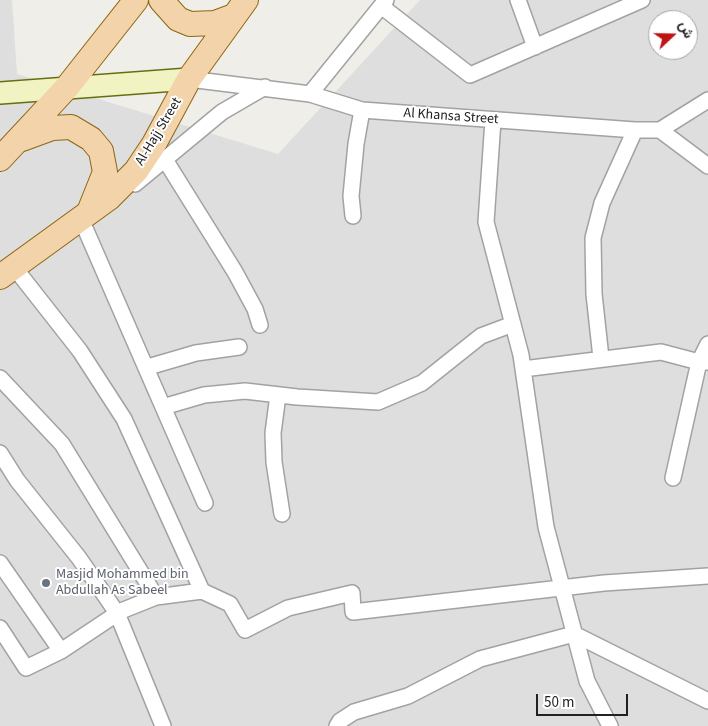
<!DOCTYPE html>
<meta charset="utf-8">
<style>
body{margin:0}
#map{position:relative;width:708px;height:726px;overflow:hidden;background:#f0eee8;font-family:"Source Sans 3",Vazirmatn,sans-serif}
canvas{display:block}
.north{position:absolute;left:648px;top:10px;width:50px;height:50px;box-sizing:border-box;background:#fff;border:1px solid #a6a6a6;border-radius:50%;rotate:69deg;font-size:14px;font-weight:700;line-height:20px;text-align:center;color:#212121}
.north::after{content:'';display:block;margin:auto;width:18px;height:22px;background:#bd1514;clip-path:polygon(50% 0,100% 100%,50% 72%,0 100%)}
.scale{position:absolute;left:536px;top:694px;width:92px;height:22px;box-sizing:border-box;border:2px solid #212121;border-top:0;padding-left:6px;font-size:15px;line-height:18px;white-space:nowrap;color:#212121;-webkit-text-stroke:4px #fff;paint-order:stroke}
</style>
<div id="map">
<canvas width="708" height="726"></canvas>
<div class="north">ش</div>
<div class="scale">50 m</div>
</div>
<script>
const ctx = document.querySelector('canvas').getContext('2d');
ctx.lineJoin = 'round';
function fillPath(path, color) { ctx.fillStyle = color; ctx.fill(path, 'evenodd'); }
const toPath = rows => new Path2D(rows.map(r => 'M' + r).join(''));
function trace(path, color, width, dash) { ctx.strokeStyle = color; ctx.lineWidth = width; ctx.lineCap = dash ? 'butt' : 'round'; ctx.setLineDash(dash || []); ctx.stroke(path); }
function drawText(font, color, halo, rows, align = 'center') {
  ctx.font = font + ' "Source Sans 3",sans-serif'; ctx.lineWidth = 4; ctx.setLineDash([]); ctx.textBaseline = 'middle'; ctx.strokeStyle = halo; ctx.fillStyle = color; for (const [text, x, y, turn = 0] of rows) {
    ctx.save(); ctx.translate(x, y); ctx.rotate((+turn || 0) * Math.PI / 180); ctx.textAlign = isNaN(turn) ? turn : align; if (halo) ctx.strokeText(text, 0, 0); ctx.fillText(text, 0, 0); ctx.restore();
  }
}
fillPath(toPath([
 [0,0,12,0,17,74,278,154,420,0,708,0,708,726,0,726],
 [658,20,688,20,688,50,658,50]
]), '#dfdede');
const street = toPath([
 [518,0,535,47],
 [381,6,470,75,642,0],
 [189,79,310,94,362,110,635,130,660,130,708,100],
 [310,94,386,0],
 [493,120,486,222,521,355,546,527,587,681,610,726],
 [660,130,708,166],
 [164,158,235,272,255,309,260,325],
 [135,184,222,112,265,87],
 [353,216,351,196,356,144,362,110],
 [81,219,163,407],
 [14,267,80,351,124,419,202,591],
 [601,358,594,294,593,238,602,203,635,130],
 [148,367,196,353,239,347],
 [523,369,661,352,699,362,708,362],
 [0,378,62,444,156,597],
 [278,395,273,433,274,462,282,514],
 [0,453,17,480,79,558,117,613,163,726],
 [673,478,699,362,708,344],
 [205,503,163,407,204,395,245,391,297,397,378,402,422,383,481,336,513,324],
 [0,563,61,651],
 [0,628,26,668,61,651,121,611,156,597,202,591,230,604,245,630,288,608,352,593,353,612,604,583,708,576],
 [337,726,340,721,354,712,408,696,480,659,574,634,708,701]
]);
const secondary = toPath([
 [0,93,189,79]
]);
const primary = toPath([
 [161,0,178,19,190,24,215,23,234,16],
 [22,139,52,128,71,127,91,139,101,151,105,172,89,212],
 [0,159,68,86,136,0],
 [0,277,109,198,136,171,154,144,189,79,246,0]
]);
trace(street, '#a2a2a2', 18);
trace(secondary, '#646f10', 24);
trace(primary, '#8e650f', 26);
trace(street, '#fff', 15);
trace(secondary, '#f1f4c2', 21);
trace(primary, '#f3d4aa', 24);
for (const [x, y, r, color] of [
 [46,583,5,"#6b7280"]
]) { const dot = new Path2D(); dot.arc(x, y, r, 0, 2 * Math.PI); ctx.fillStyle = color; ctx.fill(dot); trace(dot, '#fff', 2); }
drawText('14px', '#212121', '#fff', [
 ["Al Khansa Street",451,117,4],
 ["Al-Hajj Street",159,132,-59]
]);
drawText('14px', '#5b616d', '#fff', [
 ["Masjid Mohammed bin",56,575],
 ["Abdullah As Sabeel",56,591]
], 'left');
</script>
